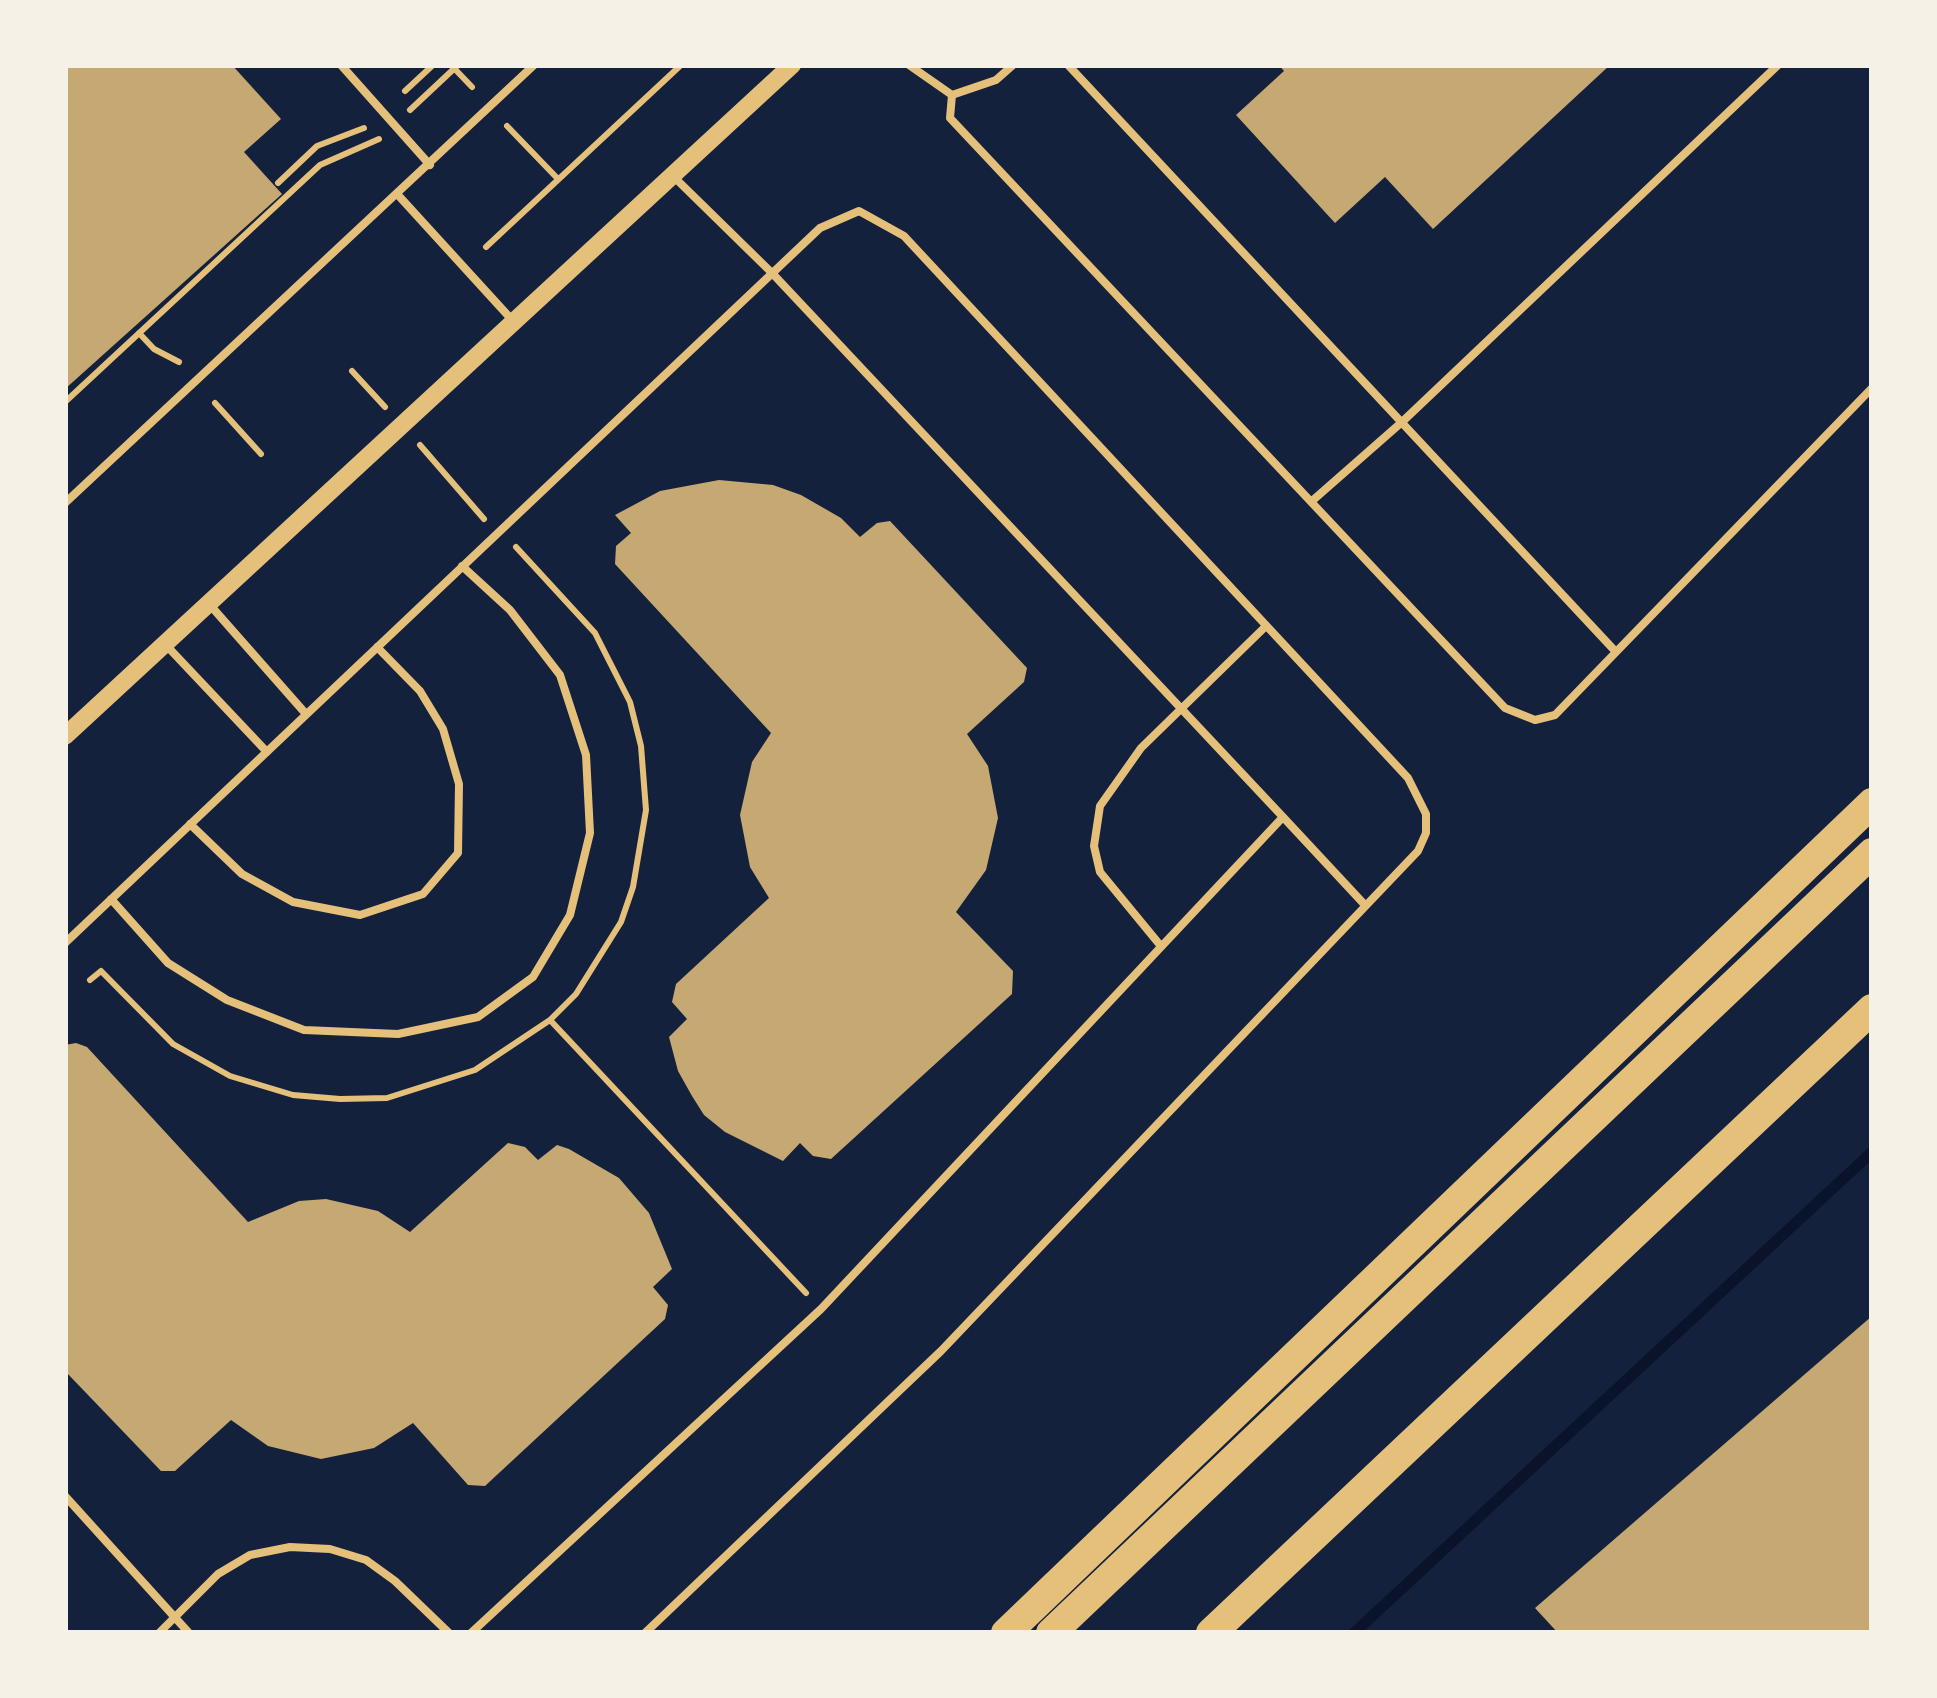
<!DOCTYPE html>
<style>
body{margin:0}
#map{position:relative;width:1937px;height:1698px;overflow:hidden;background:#14213d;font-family:"PT Sans Narrow",sans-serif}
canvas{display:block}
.frame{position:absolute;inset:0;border:68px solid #f6f1e7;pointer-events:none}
</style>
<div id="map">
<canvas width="1937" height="1698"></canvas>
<div class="frame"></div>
</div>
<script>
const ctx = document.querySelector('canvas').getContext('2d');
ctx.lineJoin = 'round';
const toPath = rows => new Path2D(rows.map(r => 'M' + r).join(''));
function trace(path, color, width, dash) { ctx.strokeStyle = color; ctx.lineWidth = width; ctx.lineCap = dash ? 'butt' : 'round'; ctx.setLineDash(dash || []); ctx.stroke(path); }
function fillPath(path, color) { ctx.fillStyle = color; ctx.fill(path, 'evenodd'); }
trace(toPath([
 [1354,1633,1872,1152]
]), '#0b132b', 11);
fillPath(toPath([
 [65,65,232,65,281,119,244,152,282,194,65,389],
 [1279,65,1610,65,1433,229,1385,177,1335,223,1236,115,1284,71],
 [719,480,773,485,801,495,841,518,860,537,877,523,890,521,1027,668,1024,682,967,734,988,766,998,818,986,870,956,912,1013,971,1012,994,831,1159,813,1156,800,1143,783,1161,725,1132,704,1115,692,1096,678,1071,669,1037,687,1019,672,1002,676,984,769,898,750,867,740,815,752,762,771,733,615,564,616,546,631,533,615,515,660,491],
 [76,1043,87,1047,248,1222,299,1201,326,1199,378,1211,410,1232,508,1143,525,1147,538,1160,557,1145,569,1149,619,1178,649,1213,672,1269,653,1287,668,1305,665,1319,485,1486,468,1485,413,1423,374,1448,321,1459,268,1446,231,1420,175,1471,161,1471,65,1371,65,1045],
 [1872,1316,1872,1633,1558,1633,1535,1608]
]), '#c6a872');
trace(toPath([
 [451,65,472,87],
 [405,91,433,65],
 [410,110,458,65],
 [507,126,558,179],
 [278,183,317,146,364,128],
 [486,247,681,65],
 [139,333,154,349,179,362],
 [352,371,385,407],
 [65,402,320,165,379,139],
 [215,403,261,454],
 [420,445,484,519],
 [90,980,101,971,173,1044,230,1076,293,1095,340,1099,387,1098,475,1070,550,1020,576,994,621,922,633,887,646,810,641,746,630,702,595,633,516,547],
 [550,1020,806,1293]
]), '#e5c07b', 6);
trace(toPath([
 [341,65,430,165],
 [909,65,952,95,996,80,1013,65],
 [1068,65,1616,652],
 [952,95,950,118,1505,708,1535,720,1555,715,1872,388],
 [398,195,513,321],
 [1312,501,1402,422,1778,65],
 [65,503,534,65],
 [210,605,306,714],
 [165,644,267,752],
 [1283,817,1364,904],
 [190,824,242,874,293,902,360,915,423,894,458,853,459,784,443,729,420,691,377,647],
 [111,899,168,963,227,1000,304,1030,398,1034,478,1017,533,977,570,915,590,833,586,755,560,675,510,610,462,566],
 [65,943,820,228,859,211,904,236,1408,778,1426,814,1426,833,1418,851,941,1351,645,1633],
 [1160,945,1100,872,1094,846,1100,806,1141,748,1266,626],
 [65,1496,189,1633],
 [159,1633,218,1574,250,1555,290,1547,330,1549,366,1560,395,1581,449,1633],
 [471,1633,821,1309,1283,817,772,273,674,177]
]), '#e5c07b', 8);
trace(toPath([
 [65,736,792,65]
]), '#e5c07b', 18);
trace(toPath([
 [1006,1633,1872,803],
 [1051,1633,1872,853],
 [1211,1633,1872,1009]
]), '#e5c07b', 30);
</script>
